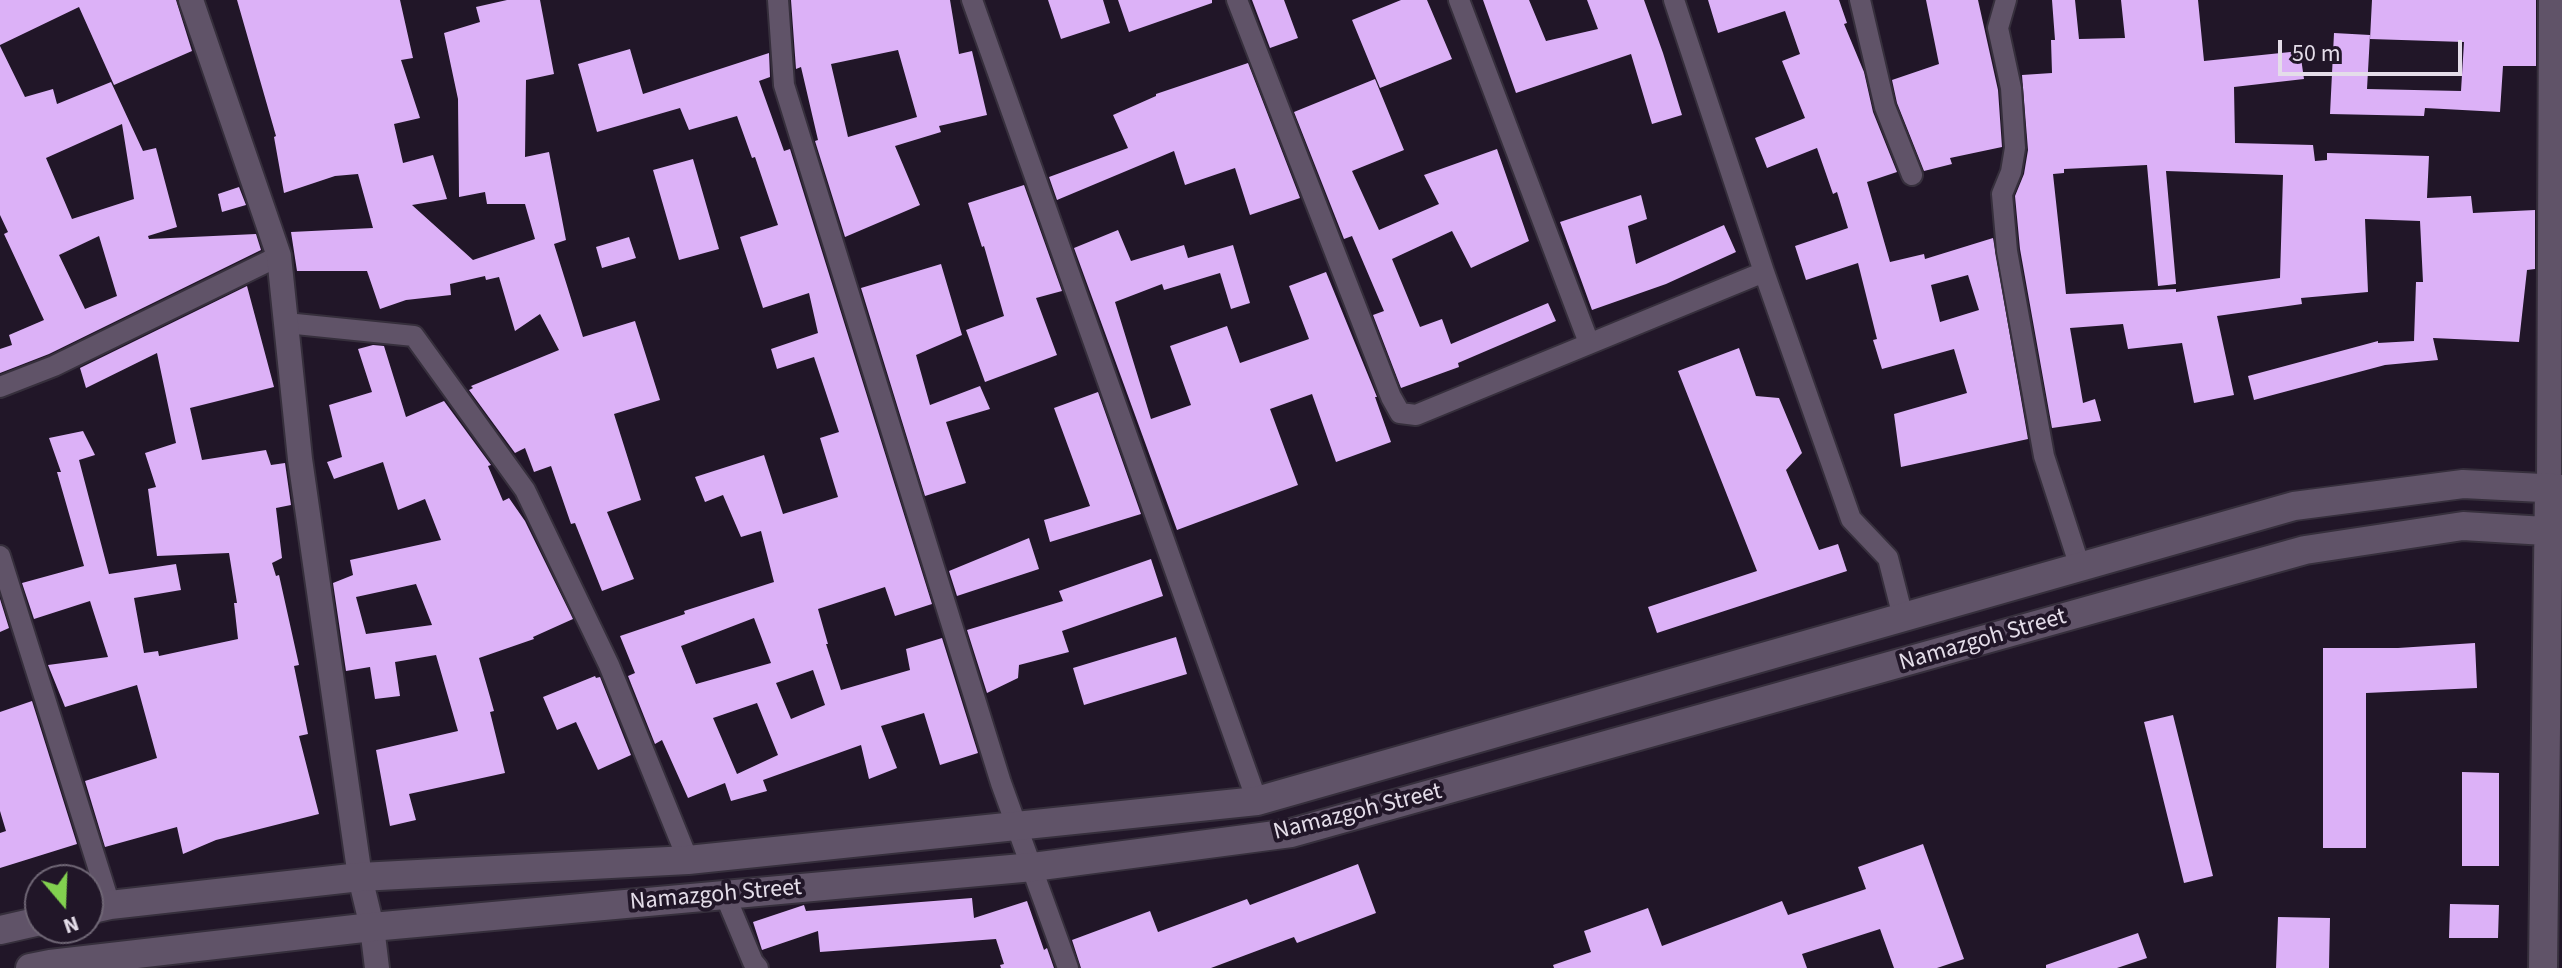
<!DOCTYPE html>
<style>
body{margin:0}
#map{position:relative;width:2562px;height:968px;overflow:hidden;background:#211628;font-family:"Source Sans 3",sans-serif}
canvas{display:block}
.north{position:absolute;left:24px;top:864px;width:80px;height:80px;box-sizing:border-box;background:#211628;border:2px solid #6f6675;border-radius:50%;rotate:161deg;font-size:22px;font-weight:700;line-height:32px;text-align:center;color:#e4dde9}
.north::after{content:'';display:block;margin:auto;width:28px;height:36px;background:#82d04f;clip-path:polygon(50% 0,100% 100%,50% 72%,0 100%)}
.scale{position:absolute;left:2278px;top:40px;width:184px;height:36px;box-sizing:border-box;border:4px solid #e4dde9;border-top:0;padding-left:10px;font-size:24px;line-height:28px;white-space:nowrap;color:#e4dde9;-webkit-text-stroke:6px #211628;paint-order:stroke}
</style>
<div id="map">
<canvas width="2562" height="968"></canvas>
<div class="north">N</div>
<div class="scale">50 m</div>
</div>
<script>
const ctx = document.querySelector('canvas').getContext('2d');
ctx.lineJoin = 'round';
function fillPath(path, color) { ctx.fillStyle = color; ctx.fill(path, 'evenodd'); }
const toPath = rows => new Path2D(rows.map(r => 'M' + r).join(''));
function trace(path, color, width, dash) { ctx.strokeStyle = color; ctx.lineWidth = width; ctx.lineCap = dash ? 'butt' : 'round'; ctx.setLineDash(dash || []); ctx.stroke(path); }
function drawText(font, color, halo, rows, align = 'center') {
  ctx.font = font + ' "Source Sans 3",sans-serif'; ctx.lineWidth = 8; ctx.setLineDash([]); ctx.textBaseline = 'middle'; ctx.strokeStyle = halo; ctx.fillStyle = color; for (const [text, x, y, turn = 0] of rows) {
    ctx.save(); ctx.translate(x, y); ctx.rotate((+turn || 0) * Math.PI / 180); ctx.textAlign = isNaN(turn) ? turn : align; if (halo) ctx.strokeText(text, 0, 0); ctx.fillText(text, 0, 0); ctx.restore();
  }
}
fillPath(toPath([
 [0,0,176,0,192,51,114,85,79,7,0,45],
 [237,0,400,0,413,58,401,60,420,118,394,124,403,163,433,155,447,199,412,205,473,260,535,239,525,204,487,204,485,192,459,197,458,99,444,33,480,22,476,7,507,0,540,0,554,74,526,80,525,157,549,152,566,240,554,244,583,337,635,321,660,400,614,414,641,500,607,512,634,579,602,591,575,523,571,524,551,466,534,472,525,448,515,453,469,390,473,388,471,386,559,350,540,314,515,331,499,277,486,280,485,276,450,284,451,295,406,300,380,309,367,271,297,271,291,232,373,228,358,174,335,176,284,193,274,137,276,136],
 [791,0,950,0,959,54,972,51,987,115,939,126,941,132,895,146,920,205,845,237,815,141,818,140,801,67,796,69],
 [898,50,917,117,848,137,831,64],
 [1048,0,1103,0,1110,23,1061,39],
 [1118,0,1212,0,1212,3,1129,32],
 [1252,0,1284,0,1298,38,1270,48],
 [1401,0,1427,0,1452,59,1380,88,1352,20],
 [1483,0,1529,0,1546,41,1598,29,1587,0,1644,0,1663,53,1682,115,1652,124,1631,54,1516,93],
 [1708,0,1839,0,1847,23,1844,24,1864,72,1873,112,1897,172,1867,182,1890,262,1924,254,1925,259,1993,238,2028,439,1901,467,1894,414,1967,393,1954,349,1882,369,1873,340,1877,339,1858,263,1806,280,1795,246,1848,228,1837,192,1833,194,1817,148,1767,168,1755,138,1805,118,1782,61,1800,54,1785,11,1718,33],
 [1968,275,1979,310,1940,322,1931,285],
 [1926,0,1978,0,1998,90,2002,147,1950,158,1952,164,1924,171,1897,103,1892,80,1939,64],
 [2052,0,2075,0,2079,39,2125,38,2121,0,2198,0,2204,61,2300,51,2304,79,2234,87,2235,143,2313,145,2315,161,2327,160,2327,153,2429,156,2427,198,2471,196,2473,213,2535,210,2535,269,2527,270,2519,342,2433,338,2438,360,2385,365,2254,400,2248,376,2378,341,2378,343,2414,341,2416,282,2423,282,2420,221,2365,219,2368,292,2301,298,2302,304,2217,316,2234,395,2194,403,2182,343,2128,349,2123,324,2070,328,2083,403,2095,399,2101,421,2052,428,2020,249,2015,196,2024,174,2028,150,2022,75,2052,73,2051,40,2055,40],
 [2147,165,2158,286,2176,284,2166,171,2283,175,2280,278,2176,292,2176,289,2066,294,2053,174,2064,173,2064,169],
 [2372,0,2536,0,2536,66,2503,66,2500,112,2425,108,2424,116,2330,114,2334,33,2370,35,2367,89,2461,91,2464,42,2370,39],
 [0,46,25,97,53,89,57,104,111,82,143,151,156,148,177,227,148,236,149,239,256,234,261,250,49,354,0,373,0,349,12,345,9,335,44,320,4,234,8,232,0,215],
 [122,124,134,199,72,219,46,158],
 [99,236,117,296,85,309,59,255],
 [630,49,643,94,769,53,770,77,759,81,784,151,790,149,932,604,895,616,885,587,818,609,828,644,826,644,841,690,910,670,906,649,942,638,978,753,940,765,924,713,881,726,897,768,869,779,861,745,763,780,767,791,731,801,725,783,688,798,662,740,655,744,628,676,635,673,620,636,685,614,684,611,774,582,761,531,741,537,723,495,705,502,695,477,764,455,783,514,838,497,820,438,839,432,814,357,777,369,771,349,818,333,809,293,763,308,740,237,778,225,755,157,752,158,737,116,689,130,680,108,597,132,578,64],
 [754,618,771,663,696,684,681,646],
 [813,670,825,705,791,719,776,683],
 [757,703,778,755,737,774,713,718],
 [1248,63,1300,198,1250,215,1235,168,1185,185,1174,151,1057,200,1049,177,1128,148,1113,115,1156,96,1156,94],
 [1375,79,1404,150,1352,171,1379,230,1439,204,1424,175,1497,149,1529,241,1471,268,1452,231,1392,259,1420,327,1442,319,1451,344,1548,303,1556,321,1458,363,1459,367,1401,388,1373,315,1384,311,1352,236,1344,239,1294,112],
 [693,159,719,249,679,260,653,170],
 [1024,185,1062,291,1036,298,1057,355,985,382,966,330,1004,316,984,246,982,247,968,203],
 [239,187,246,205,222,212,218,194],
 [1641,195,1647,219,1628,226,1636,264,1724,225,1736,252,1666,284,1592,310,1560,222],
 [1118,230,1131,261,1184,245,1188,258,1233,245,1250,303,1231,309,1220,273,1164,290,1162,284,1115,302,1151,419,1191,405,1170,346,1227,326,1240,363,1309,339,1289,286,1326,272,1377,397,1375,397,1391,442,1336,462,1312,394,1270,409,1298,485,1177,530,1074,248],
 [629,237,636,258,602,268,596,247],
 [941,264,962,335,916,355,930,405,980,386,990,409,946,422,966,483,925,496,861,288],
 [247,286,274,387,190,408,202,460,266,450,271,465,285,463,291,505,276,508,282,558,272,563,276,576,279,575,299,665,294,666,308,734,299,736,319,814,216,840,183,854,177,827,105,847,85,781,157,758,137,685,65,707,48,665,108,657,90,601,34,619,22,583,84,566,57,472,61,472,49,438,83,431,95,455,79,460,109,574,176,564,181,590,134,598,144,653,158,651,159,656,238,639,234,603,237,603,229,553,157,556,148,489,156,487,145,453,176,443,157,353,86,388,80,368],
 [373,345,384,346,406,417,444,401,491,465,488,466,503,501,509,498,525,521,573,619,533,637,534,639,479,658,494,711,490,712,505,773,409,794,416,820,390,826,376,750,458,731,436,655,395,662,400,696,375,699,370,667,346,671,333,583,353,575,350,560,441,540,425,499,398,510,383,462,334,479,327,462,342,457,329,405,372,392,358,349],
 [416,584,432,625,366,634,356,597],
 [1739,348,1756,396,1779,398,1802,453,1786,470,1819,550,1838,544,1847,571,1657,633,1648,607,1757,571,1678,371],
 [1098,392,1141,514,1050,542,1044,520,1090,506,1054,408],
 [1029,538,1039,569,957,596,949,571],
 [1151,559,1163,596,1062,631,1069,652,1019,665,1018,678,987,693,967,630,1063,601,1059,591],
 [0,599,9,628,0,632],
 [1176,637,1187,674,1084,705,1073,668],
 [2475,643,2477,688,2366,693,2366,848,2323,848,2323,648,2398,648],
 [595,676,596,678,600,677,631,755,598,770,576,722,557,730,543,697],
 [32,701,77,844,0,868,0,833,6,831,0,811,0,712],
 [2173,715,2213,876,2184,883,2144,722],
 [2462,772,2499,773,2499,866,2462,866],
 [1923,844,1964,959,1937,968,1894,968,1880,929,1802,954,1807,968,1554,968,1553,965,1591,952,1584,931,1648,908,1662,946,1782,901,1788,915,1866,889,1858,867],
 [1358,864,1376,913,1297,943,1294,937,1211,968,1081,968,1072,940,1150,911,1158,932,1247,899,1250,905],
 [972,898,974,918,1027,901,1044,950,1047,948,1054,968,1001,968,1000,965,1004,964,996,939,820,952,818,931,762,950,753,922,804,905,806,911],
 [2450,904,2499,905,2498,938,2449,938],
 [2278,917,2330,918,2329,968,2276,968],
 [2138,933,2147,958,2117,968,2046,968,2046,965]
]), '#dcb1f7');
const minor = toPath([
 [778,0,784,85,1001,783,1068,968],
 [972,0,1257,801],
 [1237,0,1391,397,1400,413,1416,415,1764,272],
 [1459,0,1589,343],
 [1674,0,1764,272,1851,519,1888,558,1903,617],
 [1860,0,1885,107,1912,175],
 [2006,0,1998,28,2011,88,2015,148,2011,172,2002,194,2007,251,2044,456,2080,567],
 [286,323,414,336,525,490,609,665,688,860],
 [0,387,54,366,279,256],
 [0,556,110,905],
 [725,895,753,962,758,968]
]);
const tertiary = toPath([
 [191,0,279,256,300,459,360,877,372,927,377,968],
 [2549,487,2551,0]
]);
const secondary = toPath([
 [88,910,110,905,360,877,688,860,1257,801,2294,506,2463,484,2562,489],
 [0,930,40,921],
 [30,968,50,964,372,927,1033,867,1291,833,2305,550,2463,526,2562,532],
 [2543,968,2549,487]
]);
trace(minor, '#362f3c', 24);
trace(tertiary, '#362f3c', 28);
trace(secondary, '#362f3c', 32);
trace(minor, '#605368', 20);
trace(tertiary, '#605368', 24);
trace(secondary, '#605368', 28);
drawText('24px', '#e4dde9', '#211628', [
 ["Namazgoh Street",1983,641,-16],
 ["Namazgoh Street",1358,813,-14],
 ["Namazgoh Street",716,896,-5]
]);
</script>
